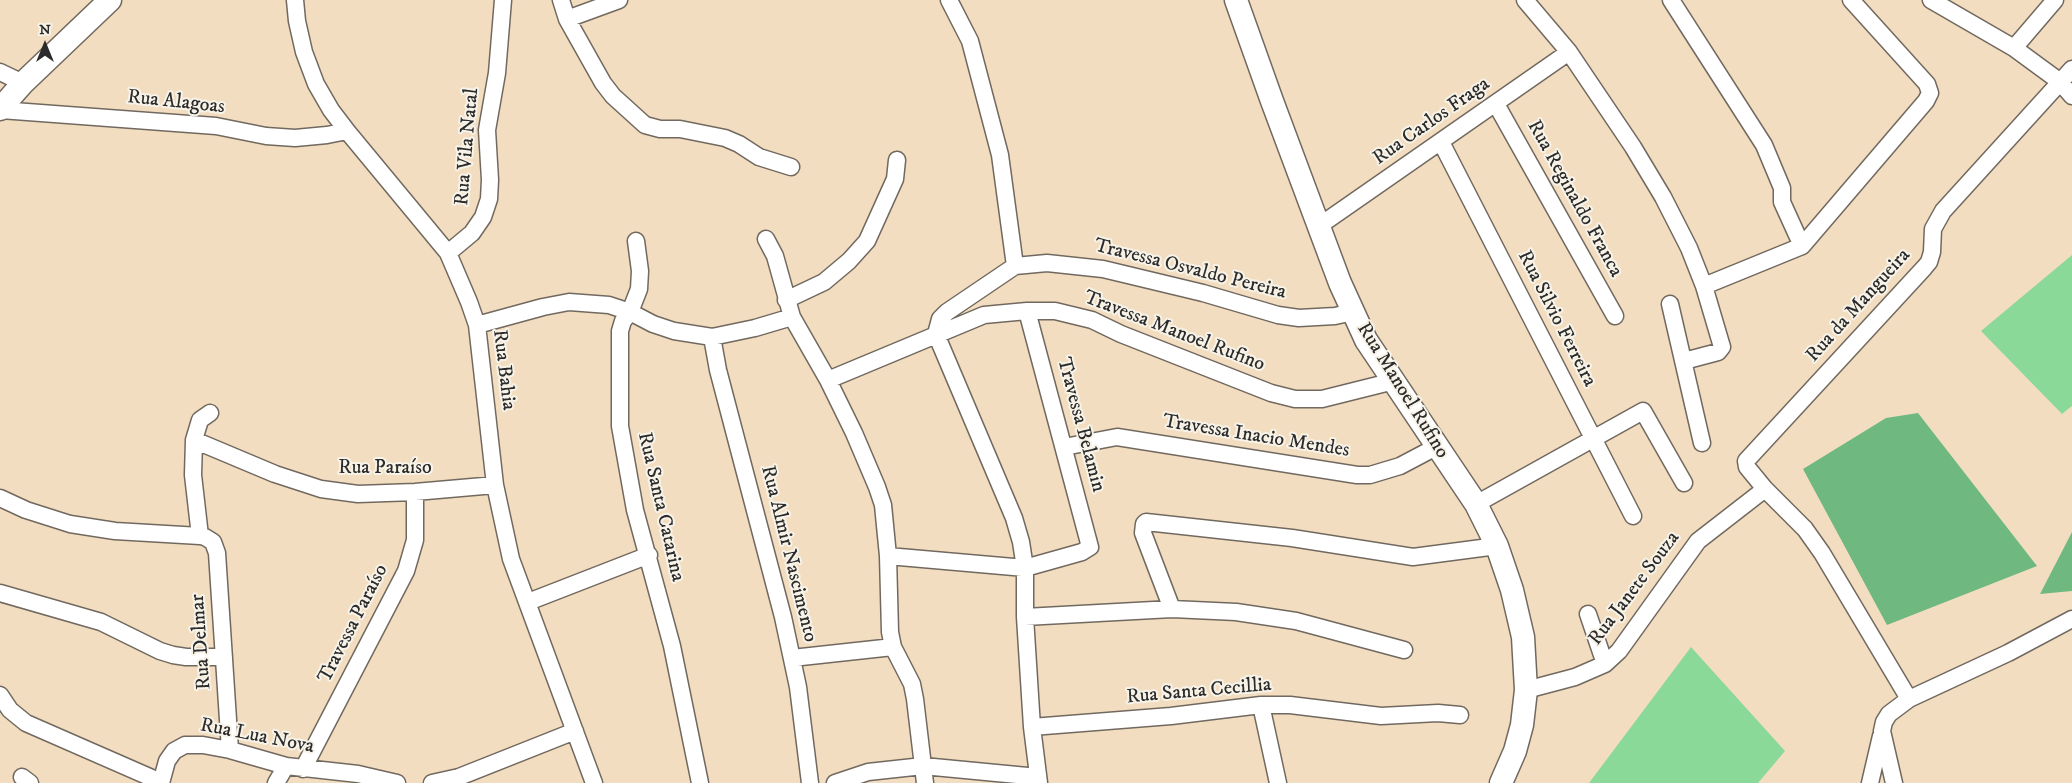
<!DOCTYPE html>
<meta charset="utf-8">
<style>
body{margin:0}
#map{position:relative;width:2072px;height:783px;overflow:hidden;background:#f3ddc0;font-family:"IM FELL DW Pica",serif}
canvas{display:block}
.north{position:absolute;left:20px;top:20px;width:50px;height:50px;-webkit-text-stroke:4px #f7f3e8;paint-order:stroke;rotate:0deg;font-size:14px;font-weight:700;line-height:20px;text-align:center;color:#2b2b2b}
.north::after{content:'';display:block;margin:auto;width:18px;height:22px;background:#2b2b2b;clip-path:polygon(50% 0,100% 100%,50% 72%,0 100%)}
</style>
<div id="map">
<canvas width="2072" height="783"></canvas>
<div class="north">N</div>
</div>
<script>
const ctx = document.querySelector('canvas').getContext('2d');
ctx.lineJoin = 'round';
function fillPath(path, color) { ctx.fillStyle = color; ctx.fill(path, 'evenodd'); }
const toPath = rows => new Path2D(rows.map(r => 'M' + r).join(''));
function trace(path, color, width, dash) { ctx.strokeStyle = color; ctx.lineWidth = width; ctx.lineCap = dash ? 'butt' : 'round'; ctx.setLineDash(dash || []); ctx.stroke(path); }
function drawText(font, color, halo, rows, align = 'center') {
  ctx.font = font + ' "IM FELL DW Pica",serif'; ctx.lineWidth = 4; ctx.setLineDash([]); ctx.textBaseline = 'middle'; ctx.strokeStyle = halo; ctx.fillStyle = color; for (const [text, x, y, turn = 0] of rows) {
    ctx.save(); ctx.translate(x, y); ctx.rotate((+turn || 0) * Math.PI / 180); ctx.textAlign = isNaN(turn) ? turn : align; if (halo) ctx.strokeText(text, 0, 0); ctx.fillText(text, 0, 0); ctx.restore();
  }
}
fillPath(toPath([
 [2072,255,2072,406,2062,414,1981,331],
 [1691,647,1785,751,1758,783,1589,783]
]), '#8ad998');
fillPath(toPath([
 [1918,413,2037,566,1887,625,1803,469,1886,418],
 [2072,532,2072,591,2040,594]
]), '#6fb980');
const street = toPath([
 [295,0,297,21,304,52,316,84,331,110,347,131,448,253,469,302,477,325,495,485,511,559,594,783],
 [561,0,567,19,603,83,613,96,645,125,660,129,680,129,725,138,739,144,759,157,791,167],
 [949,0,970,41,1000,155,1015,266,947,312,940,319,936,334,1014,518,1021,542,1025,568,1025,617,1172,609,1236,612,1296,621,1404,650],
 [1525,0,1569,52,1633,147,1663,197,1689,248,1704,286,1722,347,1718,352,1684,361],
 [1671,0,1764,145,1782,188,1782,202,1802,246],
 [1931,0,2014,48,2059,81,2072,96],
 [567,19,619,0],
 [2014,48,2055,0],
 [0,72,23,83],
 [1496,104,1615,316],
 [0,110,216,126,266,136,295,138,327,135,347,131],
 [1441,142,1633,516],
 [1319,226,1569,52],
 [766,239,775,256,792,317,828,380,854,433,877,487,883,505,888,556,890,632,893,647,912,684,915,699,925,783],
 [636,241,640,271,639,289,630,312,623,321,620,331,620,426,635,510,672,646,700,783],
 [448,253,472,233,483,217,489,199,490,180,487,130,497,73,503,0],
 [1015,266,1047,263,1103,269,1203,293,1278,315,1299,318,1335,316,1353,312],
 [1704,286,1802,246,1926,101,1930,93,1927,84,1851,0],
 [786,300,824,282,849,261,867,241,895,179,897,160],
 [1670,304,1702,443],
 [477,325,543,307,569,302,609,305,630,312,653,324,674,331,712,337,755,328,792,317],
 [712,337,718,370,783,617,798,687,810,783],
 [828,380,984,315,1027,311,1055,311,1092,320,1121,334,1271,393,1295,399,1322,399,1394,381],
 [194,440,275,474,321,489,358,494,415,492,495,485],
 [1064,447,1117,437,1357,475,1370,475,1400,466,1436,447],
 [0,498,26,510,70,524,115,531,200,536,205,537,213,542,217,553,230,750],
 [1476,504,1643,411,1684,483],
 [200,536,193,475,194,440,200,420,210,413],
 [888,556,1025,568,1082,552,1090,547,1027,311],
 [0,593,101,622,160,651,173,655,186,657,224,657],
 [528,602,649,555],
 [1172,609,1143,533,1144,524,1146,522,1292,538,1413,557,1497,546],
 [1588,614,1605,664],
 [1025,617,1032,727,1039,783],
 [792,658,893,647],
 [1526,690,1575,677,1605,664,1619,651,1698,541,1765,489],
 [0,695,10,710,26,723,161,782],
 [1909,699,1822,553,1805,529,1765,489,1747,467,1746,461,1924,268,1929,262,1932,252,1933,229,1943,211,2072,69],
 [1261,705,1278,783],
 [1032,727,1171,716,1261,705,1290,705,1381,716,1438,713,1460,715],
 [303,769,406,571,415,540,415,492],
 [22,777,30,783],
 [161,783,167,761,174,751,185,745,203,745,230,750,286,766,358,774,397,783],
 [276,783,286,766],
 [432,783,459,777,575,731],
 [835,783,868,772,923,766,1038,777],
 [1870,783,1881,736],
 [1894,783,1882,731,1884,722,1889,714,1909,699,2008,653,2072,619]
]);
const secondary = toPath([
 [1236,0,1272,101,1340,283,1366,340,1476,504,1497,546,1512,590,1523,637,1526,690,1522,725,1515,751,1501,783],
 [0,109,23,83,110,0]
]);
trace(street, '#71695f', 19);
trace(secondary, '#71695f', 25);
trace(street, '#fff', 16);
trace(secondary, '#fff', 22);
drawText('20px', '#2b2b2b', '#f7f3e8', [
 ["Rua Alagoas",176,103,6],
 ["Rua Carlos Fraga",1432,122,-35],
 ["Rua Vila Natal",468,147,-85],
 ["Rua Reginaldo Franca",1574,199,61],
 ["Travessa Osvaldo Pereira",1190,270,14],
 ["Rua da Mangueira",1859,306,-48],
 ["Rua Silvio Ferreira",1556,319,63],
 ["Travessa Manoel Rufino",1174,332,21],
 ["Rua Bahia",503,370,83],
 ["Rua Manoel Rufino",1402,391,58],
 ["Travessa Belamin",1080,425,75],
 ["Travessa Inacio Mendes",1256,437,9],
 ["Rua Paraíso",385,469],
 ["Rua Santa Catarina",660,507,77],
 ["Rua Almir Nascimento",788,554,76],
 ["Rua Janete Souza",1635,589,-53],
 ["Travessa Paraíso",354,624,-63],
 ["Rua Delmar",202,642,-94],
 ["Rua Santa Cecillia",1199,692,-5],
 ["Rua Lua Nova",257,737,11]
]);
</script>
